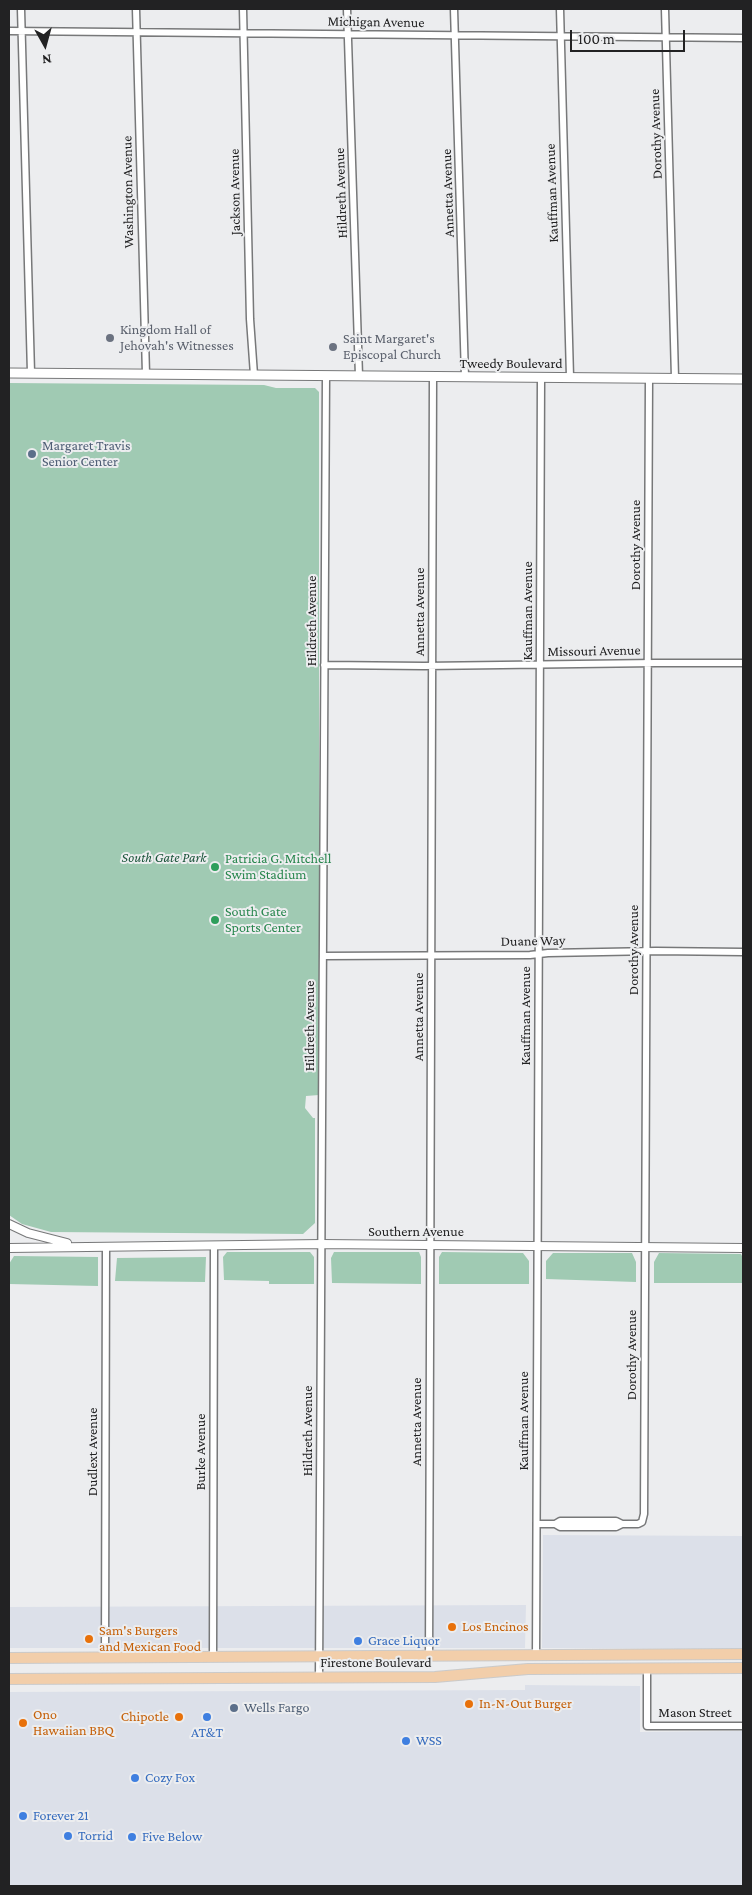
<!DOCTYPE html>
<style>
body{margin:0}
#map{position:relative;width:752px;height:1895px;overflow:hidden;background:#ecedef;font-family:"Crimson Pro",serif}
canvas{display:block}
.frame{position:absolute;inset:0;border:10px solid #222223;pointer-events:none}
.north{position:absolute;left:20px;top:20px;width:50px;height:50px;-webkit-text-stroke:4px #ecedef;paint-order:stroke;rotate:173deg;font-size:14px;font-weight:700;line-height:20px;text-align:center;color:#222223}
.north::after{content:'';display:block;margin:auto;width:18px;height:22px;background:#222223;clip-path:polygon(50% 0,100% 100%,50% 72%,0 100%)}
.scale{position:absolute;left:570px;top:30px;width:115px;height:22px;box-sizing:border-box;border:2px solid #222223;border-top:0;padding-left:6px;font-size:15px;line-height:18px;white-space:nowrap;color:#222223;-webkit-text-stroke:4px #ecedef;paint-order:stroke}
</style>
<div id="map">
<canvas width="752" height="1895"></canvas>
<div class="frame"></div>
<div class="north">N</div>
<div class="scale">100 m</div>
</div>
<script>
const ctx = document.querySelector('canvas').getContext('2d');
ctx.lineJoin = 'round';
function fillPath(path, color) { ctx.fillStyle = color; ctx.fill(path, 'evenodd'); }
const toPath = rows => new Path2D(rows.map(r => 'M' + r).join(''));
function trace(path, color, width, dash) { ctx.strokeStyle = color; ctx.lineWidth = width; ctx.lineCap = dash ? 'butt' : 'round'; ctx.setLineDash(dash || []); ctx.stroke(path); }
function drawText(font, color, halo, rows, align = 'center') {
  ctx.font = font + ' "Crimson Pro",serif'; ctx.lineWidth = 4; ctx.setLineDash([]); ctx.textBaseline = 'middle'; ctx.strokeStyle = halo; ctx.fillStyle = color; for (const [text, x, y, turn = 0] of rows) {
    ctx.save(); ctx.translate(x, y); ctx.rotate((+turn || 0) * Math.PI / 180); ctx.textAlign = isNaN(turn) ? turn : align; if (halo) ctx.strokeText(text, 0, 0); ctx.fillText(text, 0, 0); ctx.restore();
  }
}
fillPath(toPath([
 [543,1535,743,1536,743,1649,542,1648],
 [526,1605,525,1648,9,1648,9,1607],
 [525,1685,640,1686,640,1732,743,1731,743,1886,9,1886,9,1692,525,1690]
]), '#dce0e9');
fillPath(toPath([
 [9,383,264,385,276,388,315,388,319,392,319,1095,306,1096,305,1108,313,1118,315,1118,315,1223,303,1234,51,1232,22,1224,9,1215],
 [227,1252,310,1252,314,1257,314,1284,269,1284,269,1281,224,1280,223,1257],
 [334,1252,419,1252,421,1257,421,1284,332,1283,331,1258],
 [442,1252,523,1253,529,1261,529,1284,439,1284,439,1257],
 [553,1253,632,1253,636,1262,636,1282,546,1279,546,1261],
 [659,1253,741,1254,743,1258,743,1283,654,1283,654,1262],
 [14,1256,98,1257,98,1286,9,1284,9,1264],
 [206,1257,205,1282,115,1281,117,1258]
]), '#a0cab3');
const minor = toPath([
 [21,9,31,373],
 [136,9,146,374],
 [243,9,250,319,254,375],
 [347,9,359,376],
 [454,9,465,377],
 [560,9,570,377],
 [665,9,675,378],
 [9,31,743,38],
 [324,665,424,666,656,663,743,663],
 [323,956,530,955,548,953,656,951,743,952],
 [537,1524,555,1524,560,1527,616,1527,622,1524],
 [555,1524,560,1521,616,1521,622,1524,638,1524,642,1522,644,1514,649,378],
 [536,1655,541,378],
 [429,1656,433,377],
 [213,1657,214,1246],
 [105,1658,106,1247],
 [647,1669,647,1726,743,1726],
 [319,1677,326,376]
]);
const tertiary = toPath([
 [9,1224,28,1233,67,1243],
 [9,1248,322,1244,743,1248]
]);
const secondary = toPath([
 [9,373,743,379]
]);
const primary = toPath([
 [9,1658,743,1654],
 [9,1679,435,1677,528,1669,743,1668]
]);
trace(minor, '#777879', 9);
trace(tertiary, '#777879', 10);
trace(secondary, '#777879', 11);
trace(primary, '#cacaca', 12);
trace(minor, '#fff', 6);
trace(tertiary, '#fff', 8);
trace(secondary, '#fff', 9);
trace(primary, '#f2ceaa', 10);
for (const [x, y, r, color] of [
 [110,338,5,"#6b7280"],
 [333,347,5,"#6b7280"],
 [32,454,5,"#5c6f8a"],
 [215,867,5,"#2e9e5b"],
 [215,920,5,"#2e9e5b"],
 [452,1627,5,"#e8710a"],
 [89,1639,5,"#e8710a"],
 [358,1641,5,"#3f7fe0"],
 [469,1704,5,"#e8710a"],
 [234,1708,5,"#5c6f8a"],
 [179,1717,5,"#e8710a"],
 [207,1717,5,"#3f7fe0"],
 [23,1723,5,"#e8710a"],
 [406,1741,5,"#3f7fe0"],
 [135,1778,5,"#3f7fe0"],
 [23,1816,5,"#3f7fe0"],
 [68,1836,5,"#3f7fe0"],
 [132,1837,5,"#3f7fe0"]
]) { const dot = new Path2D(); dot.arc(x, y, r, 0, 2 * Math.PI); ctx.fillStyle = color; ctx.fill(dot); trace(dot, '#ecedef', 2); }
drawText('14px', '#222223', '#ecedef', [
 ["Michigan Avenue",376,22,1],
 ["Dorothy Avenue",656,134,-92],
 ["Washington Avenue",128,192,-91],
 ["Jackson Avenue",235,192,-91],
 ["Hildreth Avenue",341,193,-92],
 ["Annetta Avenue",448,193,-92],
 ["Kauffman Avenue",552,193,-92],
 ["Tweedy Boulevard",511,364],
 ["Dorothy Avenue",636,545,-90],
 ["Kauffman Avenue",528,611,-90],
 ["Annetta Avenue",420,612,-90],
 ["Hildreth Avenue",312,621,-90],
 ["Missouri Avenue",594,651,-1],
 ["Duane Way",533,941,-1],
 ["Dorothy Avenue",634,950,-90],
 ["Kauffman Avenue",526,1016,-90],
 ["Annetta Avenue",419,1017,-90],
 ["Hildreth Avenue",310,1026,-90],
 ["Southern Avenue",416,1232],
 ["Dorothy Avenue",632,1355,-90],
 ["Kauffman Avenue",524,1421,-90],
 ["Annetta Avenue",417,1422,-90],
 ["Hildreth Avenue",308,1431,-90],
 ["Dudlext Avenue",93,1452,-90],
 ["Burke Avenue",201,1452,-90],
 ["Firestone Boulevard",376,1663],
 ["Mason Street",695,1713]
]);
drawText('14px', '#5b616d', '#ecedef', [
 ["Kingdom Hall of",120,330],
 ["Jehovah's Witnesses",120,346],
 ["Saint Margaret's",343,339],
 ["Episcopal Church",343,355]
], 'left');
drawText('14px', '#4e5e75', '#ecedef', [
 ["Margaret Travis",42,446],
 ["Senior Center",42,462],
 ["Wells Fargo",244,1708]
], 'left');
drawText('italic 14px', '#1a543a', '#ecedef', [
 ["South Gate Park",164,858]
]);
drawText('14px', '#27864d', '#ecedef', [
 ["Patricia G. Mitchell",225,859],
 ["Swim Stadium",225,875],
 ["South Gate",225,912],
 ["Sports Center",225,928]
], 'left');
drawText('14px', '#c56008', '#ecedef', [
 ["Los Encinos",462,1627],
 ["Sam's Burgers",99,1631],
 ["and Mexican Food",99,1647],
 ["In-N-Out Burger",479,1704],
 ["Ono",33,1715],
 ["Hawaiian BBQ",33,1731],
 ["Chipotle",169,1717,"right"]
], 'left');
drawText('14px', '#366cbe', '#ecedef', [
 ["Grace Liquor",368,1641],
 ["AT&T",207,1733,"center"],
 ["WSS",416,1741],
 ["Cozy Fox",145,1778],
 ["Forever 21",33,1816],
 ["Torrid",78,1836],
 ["Five Below",142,1837]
], 'left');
</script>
